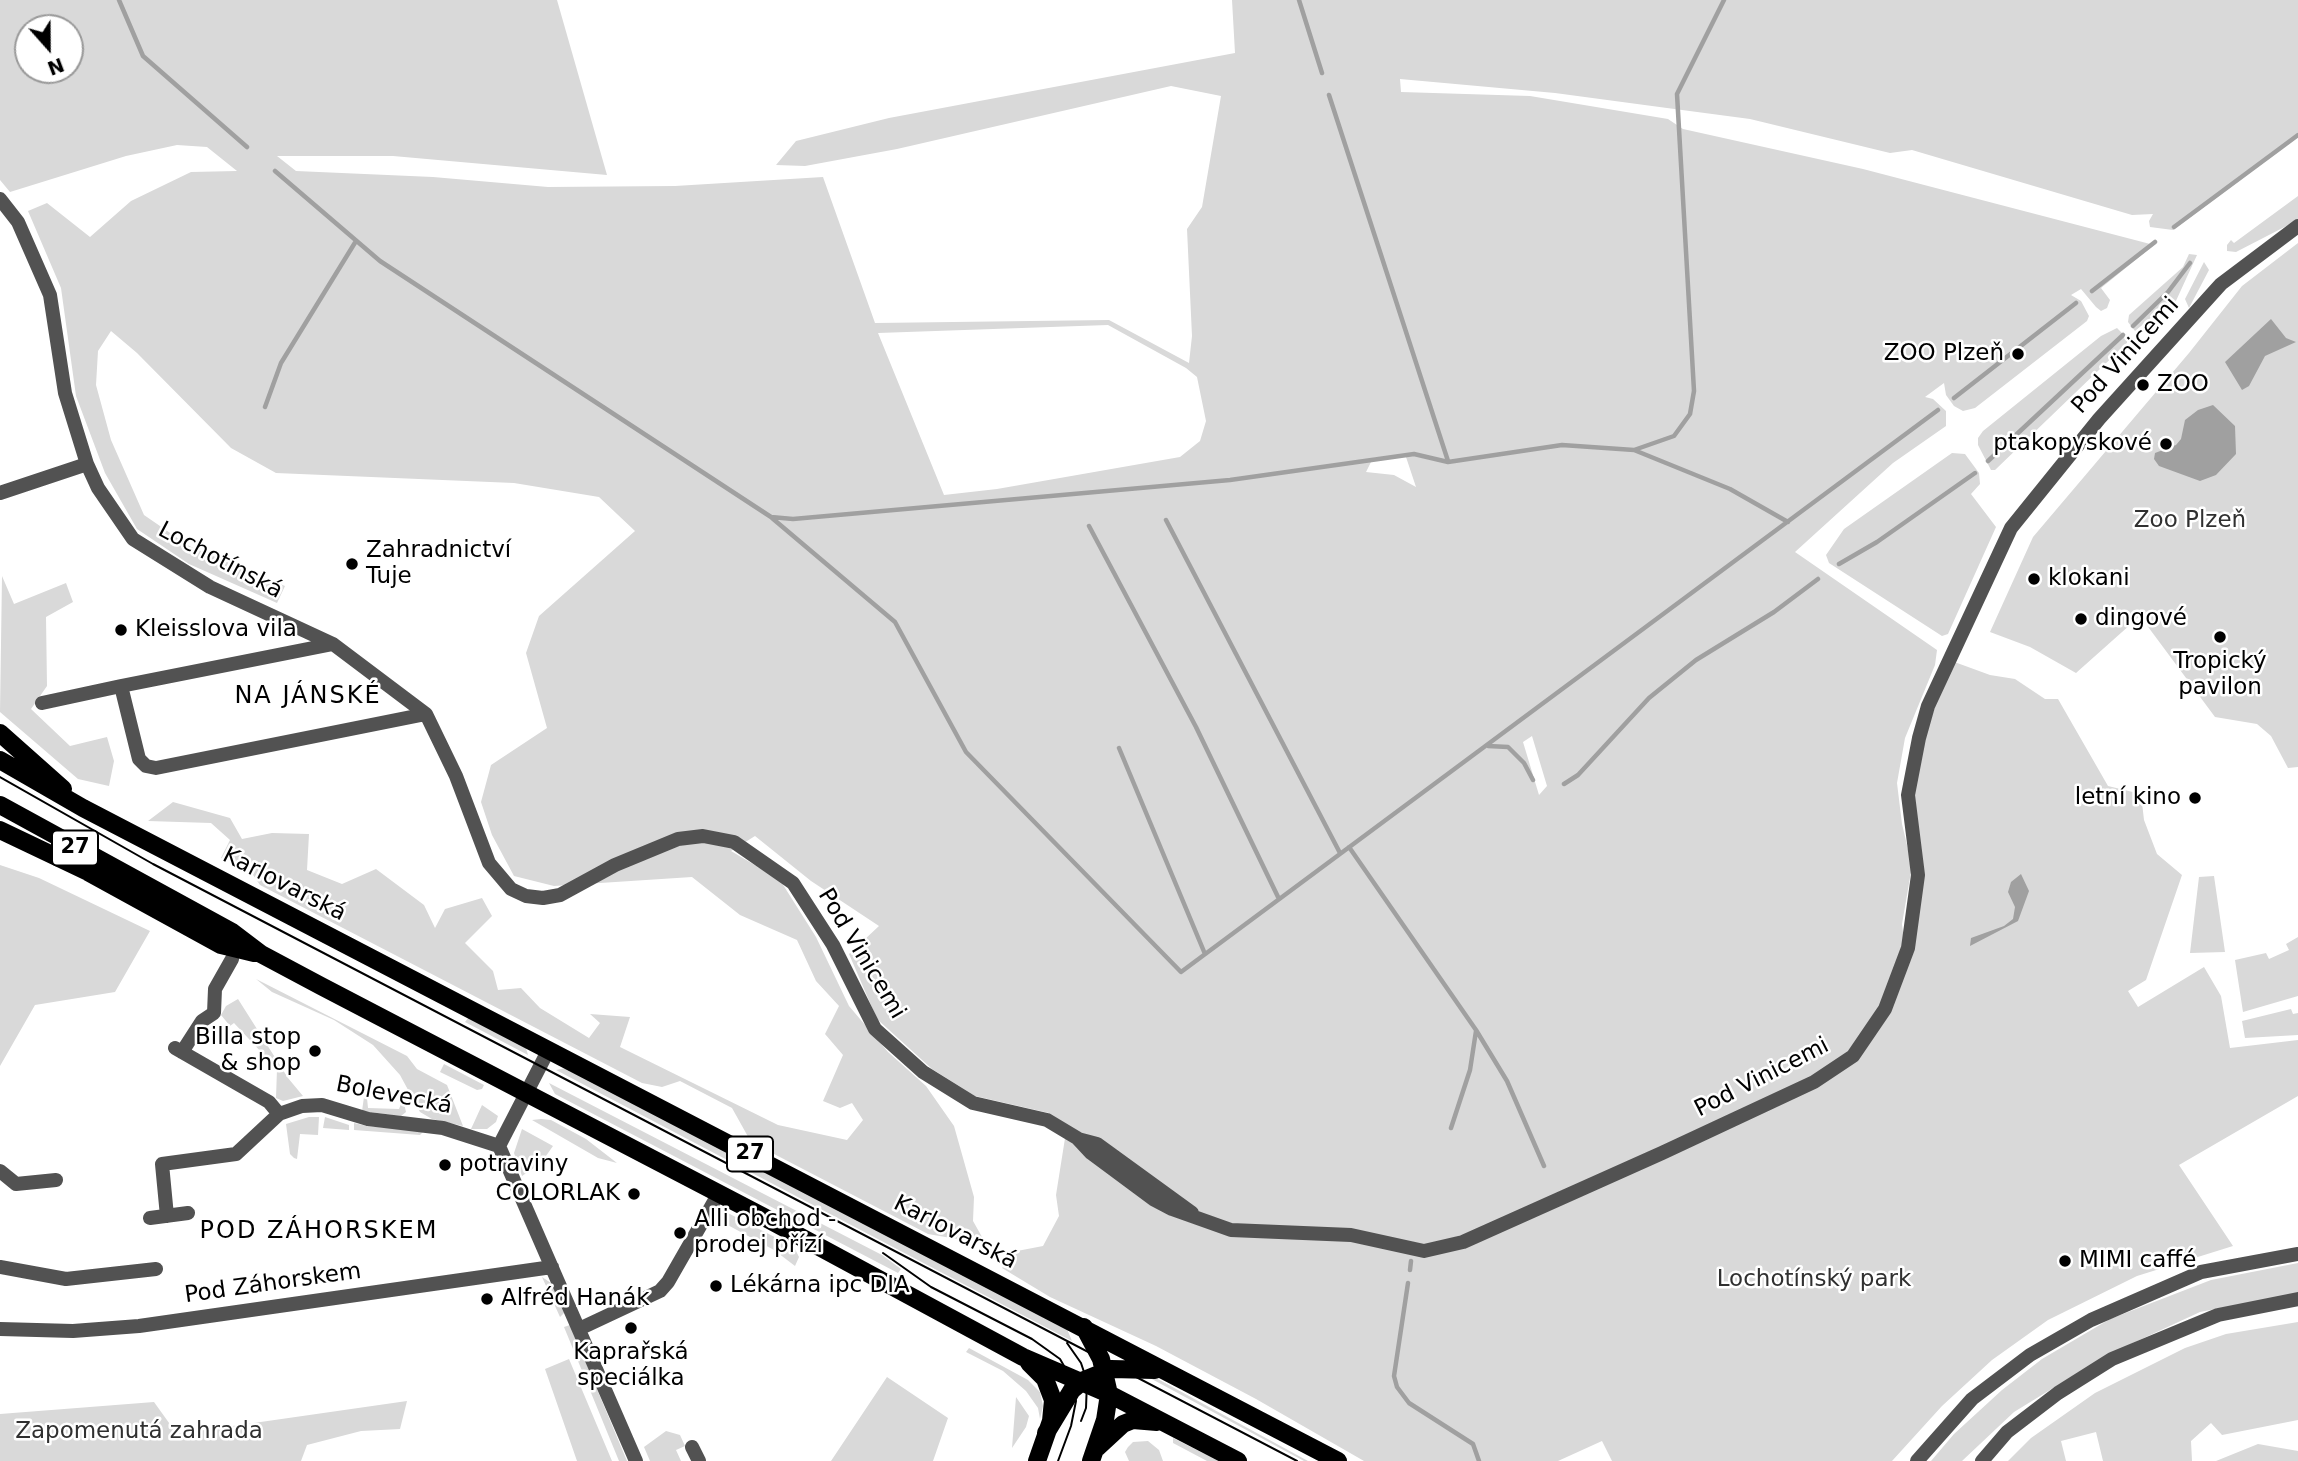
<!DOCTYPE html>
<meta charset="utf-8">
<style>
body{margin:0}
#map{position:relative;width:2298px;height:1461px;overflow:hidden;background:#fff;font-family:"DejaVu Sans",sans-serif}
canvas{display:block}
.north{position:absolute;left:14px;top:14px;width:70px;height:70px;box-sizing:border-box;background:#fff;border:2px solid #999;border-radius:50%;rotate:159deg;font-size:19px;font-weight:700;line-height:28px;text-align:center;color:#000}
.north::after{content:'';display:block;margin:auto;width:24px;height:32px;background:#000;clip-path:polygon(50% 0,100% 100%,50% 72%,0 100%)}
</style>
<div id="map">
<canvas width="2298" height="1461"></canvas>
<div class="north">N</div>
</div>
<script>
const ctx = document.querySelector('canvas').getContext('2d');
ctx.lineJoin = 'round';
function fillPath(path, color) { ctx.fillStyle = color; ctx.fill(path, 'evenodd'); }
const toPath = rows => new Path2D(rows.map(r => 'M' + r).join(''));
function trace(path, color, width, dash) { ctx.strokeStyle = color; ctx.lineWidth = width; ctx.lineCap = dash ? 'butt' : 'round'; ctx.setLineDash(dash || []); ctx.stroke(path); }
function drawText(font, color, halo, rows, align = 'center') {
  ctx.font = font + ' "DejaVu Sans",sans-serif'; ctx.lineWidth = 5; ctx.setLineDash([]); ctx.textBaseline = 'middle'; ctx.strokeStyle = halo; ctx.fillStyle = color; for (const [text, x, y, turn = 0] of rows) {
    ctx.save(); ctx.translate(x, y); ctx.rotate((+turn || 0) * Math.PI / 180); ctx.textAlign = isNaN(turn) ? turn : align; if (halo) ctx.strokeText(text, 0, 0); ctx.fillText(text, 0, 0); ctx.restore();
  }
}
fillPath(toPath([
 [0,0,557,0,607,175,393,156,277,156,296,171,433,177,548,187,675,186,823,177,875,323,1109,320,1189,363,1192,336,1187,229,1202,207,1221,96,1171,86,897,149,805,166,776,165,796,141,889,118,1235,53,1232,0,2298,0,2298,137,2173,230,2150,227,2149,221,2153,214,2132,215,1912,150,1890,153,1750,119,1667,108,1555,93,1400,79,1401,92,1530,96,1668,119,1683,129,1863,169,2154,245,2101,288,2110,300,2107,308,2101,311,2096,307,2081,289,2071,295,2081,301,2089,316,2087,321,1975,408,1963,411,1954,406,1946,395,1944,383,1925,397,1933,399,1946,411,1946,426,1893,463,1795,552,1937,650,1935,665,1905,738,1897,783,1902,824,1912,866,1902,924,1904,940,1918,875,1908,795,1949,660,1990,675,2015,679,2045,699,2058,699,2108,786,2141,794,2144,820,2157,854,2182,875,2146,980,2128,991,2138,1007,2204,967,2221,996,2230,1048,2298,1040,2298,1096,2179,1165,2233,1246,2137,1276,2048,1320,1992,1360,1942,1406,1892,1461,1612,1461,1602,1441,1558,1461,1364,1461,1256,1399,1156,1346,1050,1297,1002,1268,1017,1251,1043,1246,1059,1216,1056,1195,1066,1132,1047,1120,1049,1113,975,1096,932,1069,877,1019,849,954,879,926,811,881,755,836,731,851,780,880,816,937,849,1006,888,1052,926,1086,954,1126,974,1197,973,1221,986,1244,928,1234,751,1142,732,1108,680,1081,662,1087,642,1083,260,885,249,869,221,858,230,840,211,823,148,821,173,802,230,818,242,839,272,833,309,834,307,870,342,884,376,869,424,905,435,928,445,909,482,898,492,916,465,943,493,971,498,990,521,988,540,1008,589,1038,600,1023,590,1014,630,1017,620,1047,778,1125,847,1140,863,1120,852,1103,840,1108,823,1101,843,1055,825,1034,839,1006,816,981,797,940,740,915,692,877,554,886,514,876,492,835,481,802,491,765,547,728,526,653,539,616,635,531,599,497,514,483,276,473,231,448,137,353,111,331,98,351,96,385,111,440,144,515,189,546,285,586,277,603,189,564,137,529,105,473,76,396,61,288,28,211,47,203,90,237,131,201,191,172,237,171,207,147,177,145,126,156,10,192,0,180],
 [28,28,70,28,70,70,28,70],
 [1108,325,1186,368,1197,377,1206,421,1200,441,1180,457,997,489,944,495,878,333],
 [1405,454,1416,487,1394,475,1366,472,1373,458],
 [1532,736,1547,786,1539,795,1523,742],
 [2298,196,2298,220,2236,252,2227,251,2227,245,2231,240,2234,243],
 [2298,243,2298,767,2288,768,2271,736,2257,724,2215,717,2140,616,2076,673,2030,647,1990,632,2033,537,2189,353,2242,286],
 [2189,254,2197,255,2175,303,2158,312,2135,331,2128,322,2129,315,2183,267],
 [2204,262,2209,270,2189,308,2185,299],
 [2117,328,2127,338,2127,343,1995,470,1991,470,1978,445,1978,438,1983,431,2101,336],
 [1952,453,1965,454,1979,473,1980,484,1971,494,1996,527,1948,634,1942,636,1829,563,1826,555,1844,529],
 [2,576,14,604,66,583,73,602,46,617,47,686,31,709,70,746,107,737,114,761,109,786,78,779,0,712],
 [0,865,39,878,150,931,115,992,35,1005,0,1066],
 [2214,876,2225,952,2190,953,2199,877],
 [2298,937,2298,996,2243,1012,2235,960,2266,953,2269,959,2289,950,2286,944],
 [256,979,407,1056,417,1069,447,1085,463,1126,432,1119,420,1112,400,1075,373,1045,334,1020,272,992],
 [238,999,288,1078,303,1096,283,1101,276,1098,277,1069,234,1023,230,1026,221,1015,226,1006],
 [2291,1009,2293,1014,2298,1013,2298,1035,2245,1038,2242,1021],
 [469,1017,526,1048,528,1055,465,1022],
 [444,1064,484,1085,482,1089,477,1090,440,1072],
 [566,1068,1067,1329,1072,1341,556,1070],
 [549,1083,882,1255,901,1269,898,1273,555,1094],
 [364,1097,367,1098,368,1108,399,1109,403,1099,406,1112,401,1116,362,1111],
 [482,1105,498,1116,496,1122,487,1129,471,1129],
 [309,1117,319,1117,318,1135,300,1134,297,1159,294,1158,290,1154,286,1124],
 [325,1117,349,1125,349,1130,323,1128],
 [541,1119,551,1120,586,1139,617,1163,598,1158,532,1120],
 [354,1123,367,1126,424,1131,420,1135,354,1130],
 [522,1129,553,1146,541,1163,522,1176,514,1153],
 [718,1211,724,1211,794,1247,799,1257,795,1266,774,1250,711,1216],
 [2298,1263,2298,1293,2200,1312,2107,1355,2014,1412,1962,1461,1931,1461,1954,1434,2002,1390,2042,1359,2110,1319,2211,1280],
 [542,1277,551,1283,565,1312,560,1317],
 [2298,1322,2298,1420,2222,1435,2211,1423,2191,1441,2192,1461,2103,1461,2096,1432,2061,1441,2066,1461,2008,1461,2031,1438,2095,1393,2185,1348,2226,1334],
 [570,1325,627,1461,619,1461,564,1327],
 [969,1348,1028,1380,1040,1392,1043,1406,1040,1419,1038,1408,1026,1391,1003,1371,966,1352],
 [569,1359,612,1461,577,1461,545,1369],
 [887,1377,948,1418,933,1461,831,1461],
 [1148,1377,1156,1378,1308,1461,1304,1461],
 [1016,1397,1029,1416,1026,1427,1012,1448],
 [407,1401,400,1429,361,1431,307,1445,301,1461,0,1461,0,1414,154,1402,177,1434],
 [666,1431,680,1435,685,1446,676,1450,681,1461,650,1461,644,1447],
 [1173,1438,1219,1461,1207,1461,1173,1443],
 [1148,1441,1159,1450,1163,1461,1129,1461,1125,1452,1128,1447,1133,1442],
 [2258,1444,2298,1451,2298,1461,2216,1461]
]), '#d9d9d9');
fillPath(toPath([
 [2271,319,2286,338,2296,342,2265,356,2249,386,2242,390,2225,362],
 [2213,405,2235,426,2236,454,2216,475,2200,481,2159,466,2154,459,2155,453,2176,445,2181,439,2185,420,2198,410],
 [2021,874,2029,891,2018,921,1970,946,1971,938,2004,926,2013,919,2015,907,2008,892,2011,882]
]), '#a0a0a0');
trace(toPath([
 [119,0,143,56,247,147],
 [1299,0,1322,73],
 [1329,95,1448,461],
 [275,171,380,261,771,517,793,519,1230,480,1414,454,1448,462,1562,445,1634,450,1674,436,1690,414,1694,391,1677,94,1724,0],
 [2174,227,2298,135],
 [2092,291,2155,242],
 [2133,326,2168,292,2190,263],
 [1954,398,2076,303],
 [265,407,281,363,356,241],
 [1634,450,1730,489,1788,522],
 [1988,461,2123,335],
 [772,518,895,622,966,752,1181,972,1938,410],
 [1166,520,1340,853],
 [1089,526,1196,727,1279,899],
 [1839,564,1877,542,1975,473],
 [1488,746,1508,747,1524,763,1533,780],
 [1119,748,1205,954],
 [1564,784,1578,775,1649,698,1696,660,1774,612,1818,579],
 [1349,847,1476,1030,1507,1081,1544,1166],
 [1451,1128,1470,1070,1476,1031],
 [1410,1270,1411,1261],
 [1408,1283,1394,1376,1397,1387,1409,1403,1473,1444,1479,1461]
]), '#a0a0a0', 4.5);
trace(toPath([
 [0,199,18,222,50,295,65,393,87,464,98,488,133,539,210,587,333,644,426,714,456,776,489,863,511,889,526,896,543,898,560,895,615,865,678,839,703,836,734,842,793,883,833,945,875,1029,923,1072,973,1103,1047,1120,1077,1138,1091,1153,1153,1199,1172,1209,1231,1230,1351,1235,1424,1251,1463,1242,1662,1153,1814,1082,1853,1056,1885,1009,1908,948,1918,875,1908,795,1919,738,1928,706,2011,528,2099,419,2221,284,2298,226],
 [0,493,87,464],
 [333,644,121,686,139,759,146,766,156,768,426,714],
 [42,703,121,686],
 [175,1048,269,1102,279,1114],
 [182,1052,202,1021,214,1013,215,989,232,959],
 [1078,1139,1097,1144,1192,1213],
 [499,1146,549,1049],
 [0,1171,16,1184,56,1180],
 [167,1216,162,1164,236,1154,279,1114,302,1106,322,1105,368,1119,443,1128,499,1146,636,1461],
 [150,1218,188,1213],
 [0,1267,66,1279,156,1269],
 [0,1329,73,1331,139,1326,552,1267],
 [579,1329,660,1291,668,1282,719,1193],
 [692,1447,699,1461],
 [1917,1461,1972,1399,2030,1355,2091,1320,2201,1272,2298,1254],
 [1982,1461,2007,1432,2058,1393,2112,1359,2218,1315,2298,1299]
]), '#525252', 14);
trace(toPath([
 [0,733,63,789],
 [0,760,83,808,1338,1461],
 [0,805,232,932,261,954,321,986,762,1216,1023,1357,1109,1394,1238,1461],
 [0,830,88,872,221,945,254,953],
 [1084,1327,1101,1359,1109,1394,1105,1420,1091,1461],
 [1029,1363,1045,1379,1053,1400,1051,1421,1037,1461],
 [1046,1433,1072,1390,1084,1380,1111,1369,1155,1370],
 [1097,1448,1123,1424,1133,1420,1157,1422]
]), '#000', 18);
trace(toPath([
 [0,777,153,864,1297,1461],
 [883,1253,931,1287,1032,1339,1060,1359,1071,1378,1076,1401,1071,1426,1058,1461],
 [1067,1343,1081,1363,1087,1381,1086,1408,1081,1421]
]), '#000', 2);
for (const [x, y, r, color] of [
 [2018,354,7,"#000"],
 [2143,385,7,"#000"],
 [2166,444,7,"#000"],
 [352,564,7,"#000"],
 [2034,579,7,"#000"],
 [2081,619,7,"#000"],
 [121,630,7,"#000"],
 [2220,637,7,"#000"],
 [2195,798,7,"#000"],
 [315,1051,7,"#000"],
 [445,1165,7,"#000"],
 [634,1194,7,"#000"],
 [680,1233,7,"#000"],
 [2065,1261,7,"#000"],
 [716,1286,7,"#000"],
 [487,1299,7,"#000"],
 [631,1328,7,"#000"]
]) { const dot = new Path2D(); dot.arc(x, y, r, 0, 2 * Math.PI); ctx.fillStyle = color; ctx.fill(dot); trace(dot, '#fff', 2.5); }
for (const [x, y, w] of [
 [75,848,46],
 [750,1154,46]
]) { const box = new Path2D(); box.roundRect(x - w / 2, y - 17.5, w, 35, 5); ctx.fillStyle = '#fff'; ctx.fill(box); trace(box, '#000', 2); }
drawText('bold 21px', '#000', null, [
 ["27",75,848],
 ["27",750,1154]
]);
drawText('23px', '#000', '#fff', [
 ["ZOO Plzeň",2004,354,"right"],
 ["ZOO",2157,385],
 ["ptakopyskové",2152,444,"right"],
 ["Zahradnictví",366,551],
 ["Tuje",366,577],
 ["klokani",2048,579],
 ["dingové",2095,619],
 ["Kleisslova vila",135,630],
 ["Tropický",2220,662,"center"],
 ["pavilon",2220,688,"center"],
 ["letní kino",2181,798,"right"],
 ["Billa stop",301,1038,"right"],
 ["& shop",301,1064,"right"],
 ["potraviny",459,1165],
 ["COLORLAK",620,1194,"right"],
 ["Alli obchod -",694,1220],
 ["prodej přízí",694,1246],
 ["MIMI caffé",2079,1261],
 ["Lékárna ipc DIA",730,1286],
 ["Alfréd Hanák",501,1299],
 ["Kaprařská",631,1353,"center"],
 ["speciálka",631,1379,"center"]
], 'left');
drawText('23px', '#000', '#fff', [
 ["Pod Vinicemi",2126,356,-48],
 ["Lochotínská",220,561,28],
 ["Karlovarská",284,885,27],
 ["Pod Vinicemi",861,954,59],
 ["Pod Vinicemi",1762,1078,-27],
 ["Bolevecká",394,1096,11],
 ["Karlovarská",955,1233,27],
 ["Pod Záhorskem",273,1284,-8]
]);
drawText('23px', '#303030', '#fff', [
 ["Zoo Plzeň",2190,521],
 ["Lochotínský park",1814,1280],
 ["Zapomenutá zahrada",139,1432]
]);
ctx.letterSpacing = '2px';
drawText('24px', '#000', '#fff', [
 ["NA JÁNSKÉ",308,697],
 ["POD ZÁHORSKEM",319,1232]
]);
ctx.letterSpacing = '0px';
</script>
